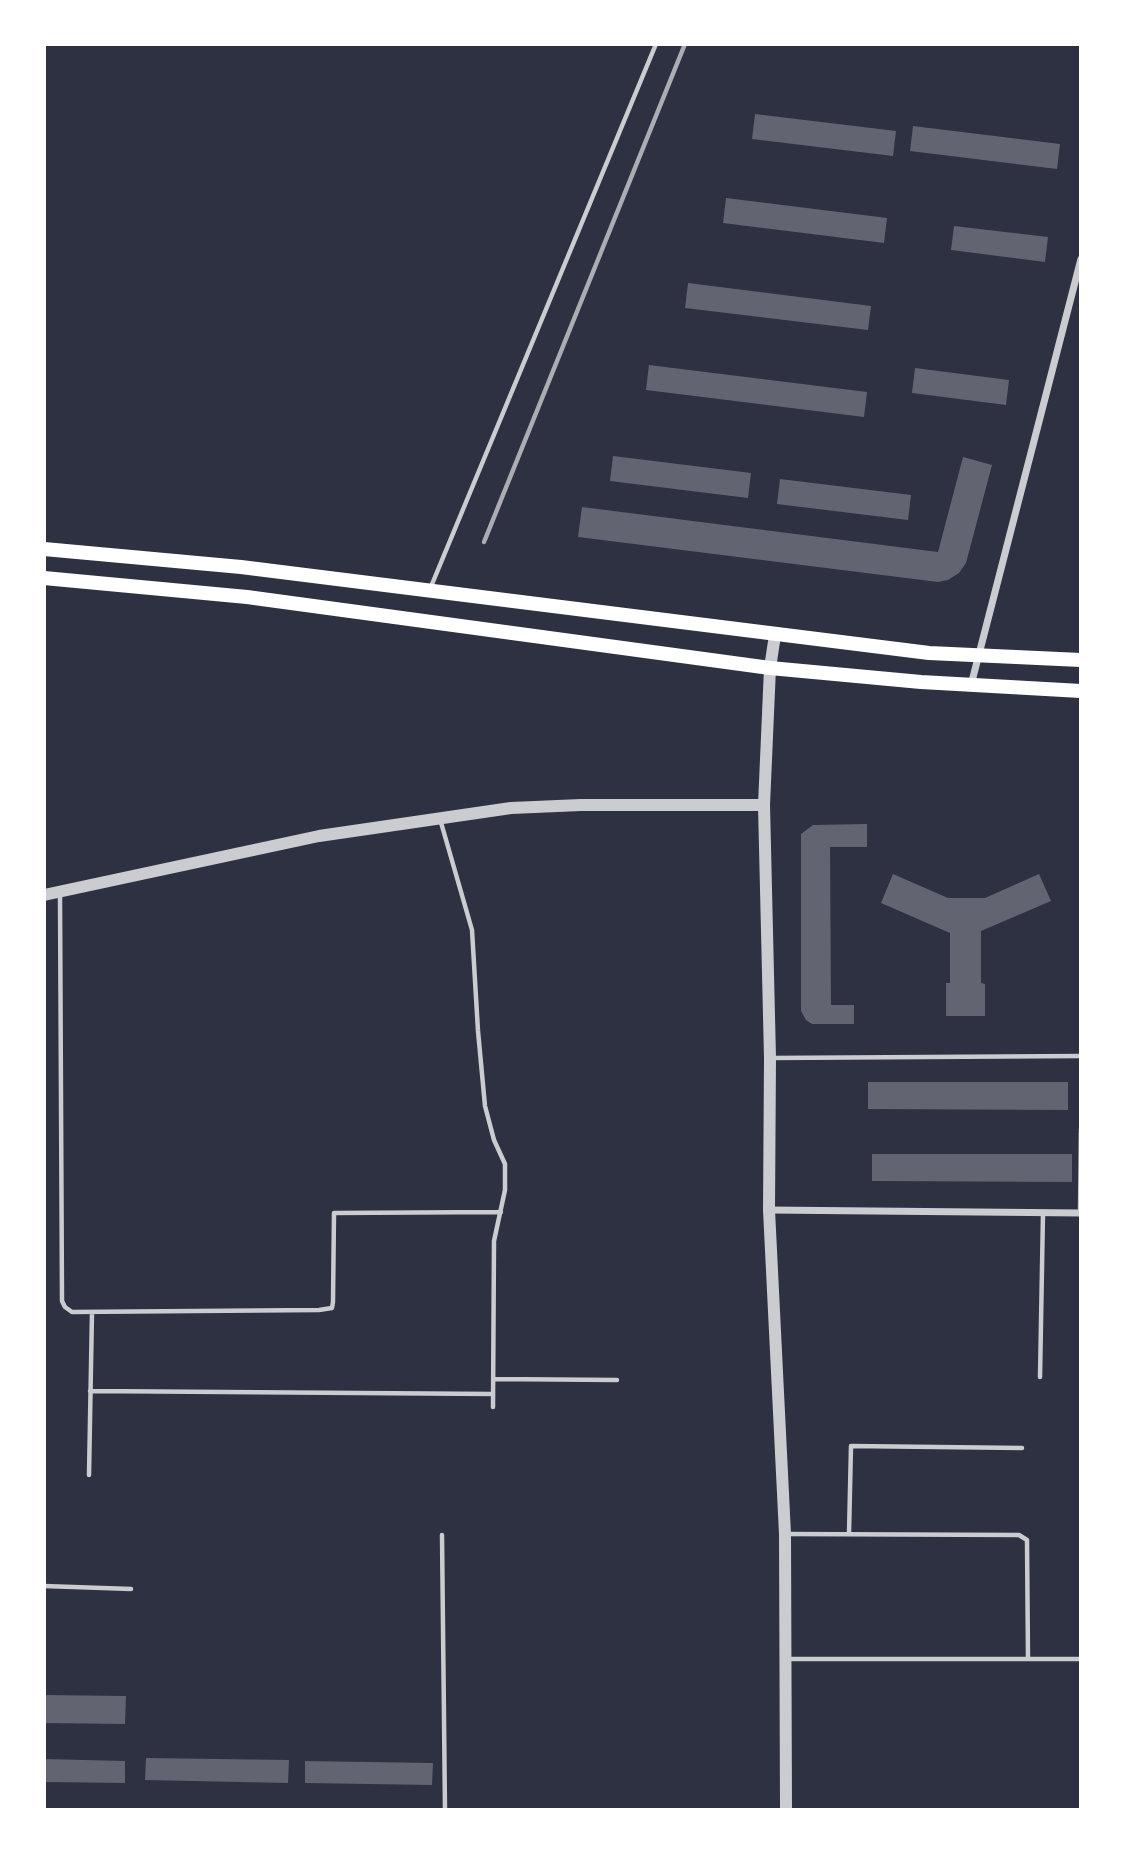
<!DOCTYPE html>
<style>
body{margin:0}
#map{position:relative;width:1125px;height:1854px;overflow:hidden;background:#2d3142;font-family:Merriweather,serif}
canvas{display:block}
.frame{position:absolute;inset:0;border:46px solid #fff;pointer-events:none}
</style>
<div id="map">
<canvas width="1125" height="1854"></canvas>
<div class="frame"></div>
</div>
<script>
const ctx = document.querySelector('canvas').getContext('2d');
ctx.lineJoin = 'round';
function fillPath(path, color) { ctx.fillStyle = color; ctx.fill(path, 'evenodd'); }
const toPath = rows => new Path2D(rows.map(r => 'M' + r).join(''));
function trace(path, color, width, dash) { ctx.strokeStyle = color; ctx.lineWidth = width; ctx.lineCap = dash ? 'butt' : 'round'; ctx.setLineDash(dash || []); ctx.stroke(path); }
fillPath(toPath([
 [755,114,896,131,893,156,752,139],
 [913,126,1060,144,1057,169,910,151],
 [726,198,887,218,884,243,723,223],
 [954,226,1048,237,1045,262,951,250],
 [688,283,871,306,868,330,685,308],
 [649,365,867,392,864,417,646,390],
 [915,368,1009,380,1006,405,912,393],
 [613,456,751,473,748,498,610,481],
 [963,457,992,465,966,563,959,573,948,580,938,582,578,537,582,507,938,552],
 [780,479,911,495,908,520,777,504],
 [867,824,867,847,830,847,831,1005,854,1005,854,1024,812,1024,806,1020,801,1011,801,834,813,825],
 [893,874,948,898,985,898,1039,874,1051,901,981,931,981,983,985,984,985,1016,946,1016,946,983,950,983,950,933,881,903],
 [868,1082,1068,1082,1068,1110,868,1109],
 [872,1154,1072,1154,1072,1182,872,1181],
 [44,1695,126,1696,125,1724,44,1723],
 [146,1758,289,1760,288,1783,145,1780],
 [44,1759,125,1761,125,1783,44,1782],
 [305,1761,433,1763,432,1785,305,1783]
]), '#626471');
trace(toPath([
 [430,589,656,44],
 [440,819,472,930,478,1031,485,1106,494,1140,505,1164,505,1190,494,1241,493,1407],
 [60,895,62,1301,65,1307,72,1312,319,1310,332,1308,333,1302,334,1213,501,1212],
 [771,1058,1081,1056],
 [1080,1213,1081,1129],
 [1040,1377,1043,1213],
 [493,1379,617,1380],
 [90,1391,493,1394],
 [89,1475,92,1312],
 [788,1534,1019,1535,1027,1540,1028,1659],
 [849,1534,851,1446,1022,1448],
 [442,1535,445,1810],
 [44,1586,131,1589],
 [788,1659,1081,1659]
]), '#caccd0', 4.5);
trace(toPath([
 [971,685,1081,259],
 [769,1210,1081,1213]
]), '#caccd0', 7);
trace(toPath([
 [775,635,770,668,764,805,770,1058,769,1210,785,1534,786,1810],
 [44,895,319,836,511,808,581,805,764,805]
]), '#caccd0', 12);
trace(toPath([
 [44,549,241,567,929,653,1081,660],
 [44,578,247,597,770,668,921,682,1081,691]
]), '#fff', 14);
trace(toPath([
 [484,542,685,44]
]), '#abadb3', 4.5);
</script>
